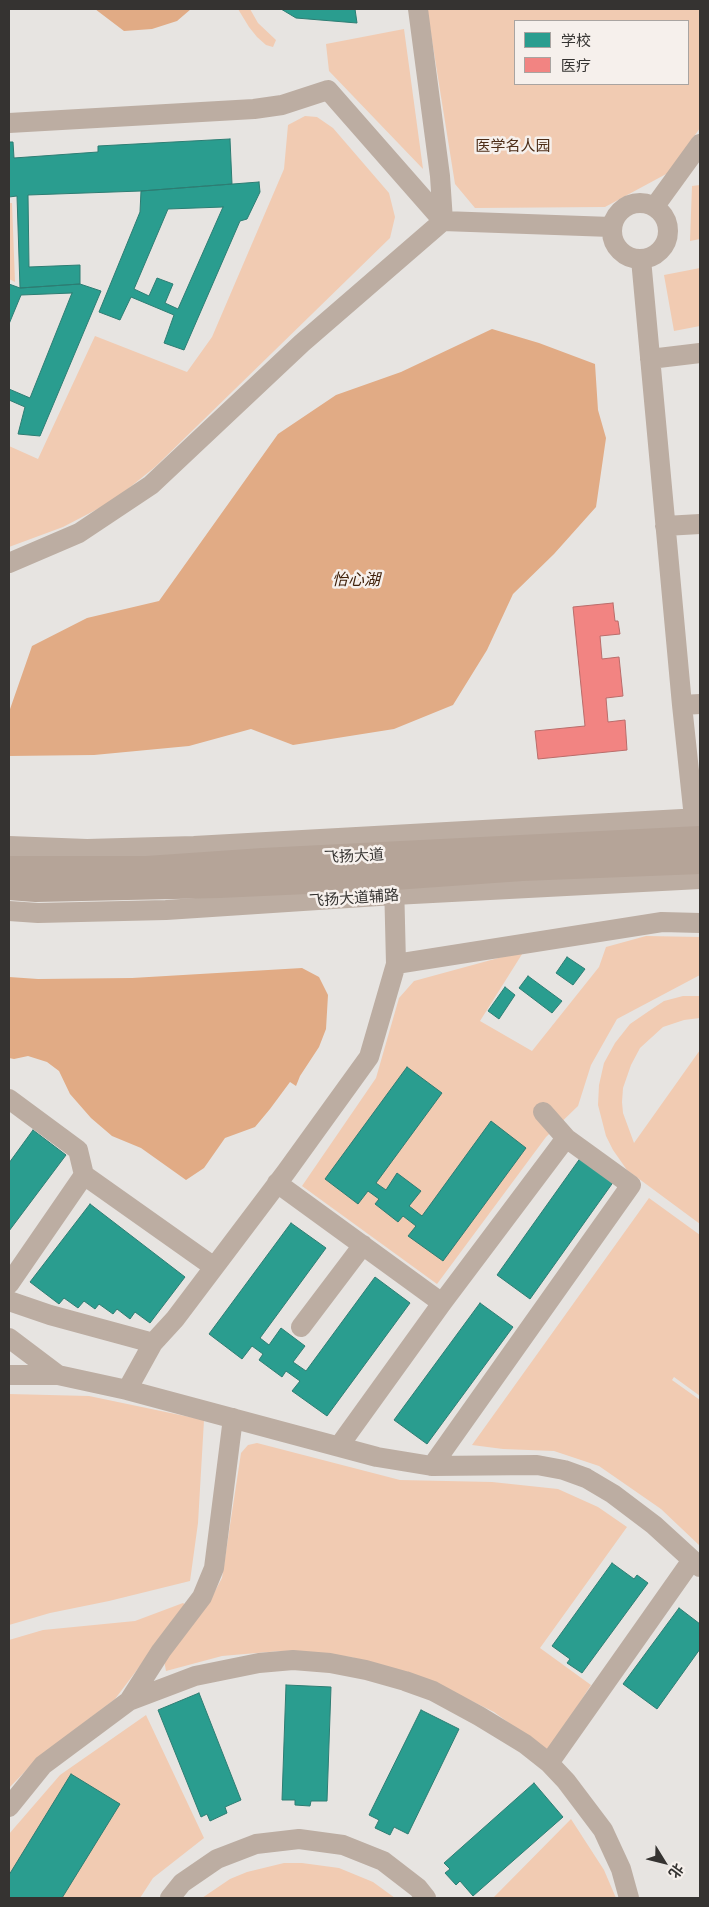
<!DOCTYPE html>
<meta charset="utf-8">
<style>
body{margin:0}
#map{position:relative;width:709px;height:1907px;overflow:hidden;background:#e7e4e1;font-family:Ubuntu,"Noto Sans SC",sans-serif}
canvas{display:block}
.frame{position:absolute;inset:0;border:10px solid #353331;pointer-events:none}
.legend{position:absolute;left:514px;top:20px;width:175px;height:65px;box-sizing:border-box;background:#f6f0ec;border:1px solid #a9a4a1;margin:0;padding:6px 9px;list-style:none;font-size:15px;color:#353331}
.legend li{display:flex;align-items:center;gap:10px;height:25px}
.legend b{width:25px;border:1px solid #a9a4a1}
.north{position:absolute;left:639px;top:1837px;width:50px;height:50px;-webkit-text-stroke:4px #f6f0ec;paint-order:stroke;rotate:126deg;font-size:14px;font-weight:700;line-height:20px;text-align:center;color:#353331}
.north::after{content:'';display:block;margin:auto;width:18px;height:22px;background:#353331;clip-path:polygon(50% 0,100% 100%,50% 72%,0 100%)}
</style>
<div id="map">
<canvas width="709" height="1907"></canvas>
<div class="frame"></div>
<ul class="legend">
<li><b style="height:14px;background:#2a9d8f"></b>学校</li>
<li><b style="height:14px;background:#f28482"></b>医疗</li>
</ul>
<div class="north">北</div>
</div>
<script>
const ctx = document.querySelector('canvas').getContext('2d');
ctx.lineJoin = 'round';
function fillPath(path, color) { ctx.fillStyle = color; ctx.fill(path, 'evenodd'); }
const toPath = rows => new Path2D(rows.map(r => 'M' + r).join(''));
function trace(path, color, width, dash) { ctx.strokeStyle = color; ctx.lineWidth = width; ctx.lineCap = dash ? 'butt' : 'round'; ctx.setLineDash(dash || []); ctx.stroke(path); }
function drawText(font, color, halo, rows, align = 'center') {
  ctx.font = font + ' Ubuntu,"Noto Sans SC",sans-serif'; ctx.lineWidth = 5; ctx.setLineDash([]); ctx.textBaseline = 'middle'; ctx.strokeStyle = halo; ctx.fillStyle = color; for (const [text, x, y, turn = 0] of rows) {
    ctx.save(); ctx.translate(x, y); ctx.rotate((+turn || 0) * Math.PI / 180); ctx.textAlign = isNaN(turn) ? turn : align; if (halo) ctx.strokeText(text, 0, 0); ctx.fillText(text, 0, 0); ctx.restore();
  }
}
fillPath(toPath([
 [238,9,250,9,258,23,276,40,273,47,266,45,257,37,249,27],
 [427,9,700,9,700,128,668,173,605,207,475,208,455,184],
 [515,21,688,21,688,84,515,84],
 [404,29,423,169,329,71,326,44],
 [305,116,317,117,333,128,389,193,395,217,390,238,155,467,113,501,63,527,9,547,9,446,38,459,95,336,187,372,212,337,284,169,288,125],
 [700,185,700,239,690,241,692,186],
 [9,203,12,203,15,282,9,279],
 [700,268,700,326,674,331,664,275],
 [646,936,700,937,700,975,617,1019,591,1065,578,1106,546,1137,437,1284,302,1186,376,1078,399,998,414,981,524,951,480,1021,532,1051,599,967,606,947],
 [683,996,700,996,700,1018,684,1020,663,1027,640,1048,631,1065,623,1088,622,1102,623,1113,634,1143,700,1050,700,1224,627,1170,613,1150,606,1136,598,1105,599,1085,604,1063,615,1043,630,1024,649,1011,664,1001],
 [649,1198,700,1235,700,1396,674,1377,672,1380,700,1400,700,1546,661,1509,599,1466,554,1451,503,1449,472,1445],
 [9,1394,89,1396,204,1420,198,1523,190,1581,109,1601,50,1613,9,1625],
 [257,1443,400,1480,492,1482,558,1489,598,1507,627,1527,540,1648,591,1685,548,1752,494,1712,435,1683,351,1657,280,1651,222,1656,166,1671,163,1655,207,1606,222,1578,241,1453,248,1445],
 [183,1603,186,1605,115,1699,38,1758,9,1788,9,1640,43,1630,135,1621],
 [146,1715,204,1838,153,1878,140,1898,9,1898,9,1834,60,1775],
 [571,1819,604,1870,616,1898,493,1898],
 [284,1863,302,1863,339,1868,373,1882,395,1898,202,1898,230,1879,247,1872]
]), '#f1cbb2');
fillPath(toPath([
 [95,9,191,9,177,21,152,29,124,31],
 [492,329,539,343,595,364,598,410,606,438,596,507,554,554,513,594,487,650,453,705,394,729,293,745,251,729,189,746,94,755,9,756,9,712,32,646,87,618,159,601,278,434,336,395,401,372],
 [302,968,319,977,328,995,326,1029,319,1047,300,1076,296,1086,290,1082,270,1109,255,1127,225,1138,204,1168,186,1180,141,1148,112,1136,91,1118,70,1094,59,1071,47,1062,28,1056,14,1059,9,1058,9,977,38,979,132,978]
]), '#e1ab85');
const schools = toPath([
 [281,9,355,9,357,23,296,18,281,9],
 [230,139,232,184,141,191,28,195,29,267,80,265,80,284,20,288,17,196,9,197,9,142,13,142,14,158,98,152,98,146,230,139],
 [259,182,260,192,247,219,240,221,184,350,164,343,174,315,131,297,120,320,99,312,140,212,141,191,259,182],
 [223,207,178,309,165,303,173,284,157,278,149,296,134,289,168,209,223,207],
 [9,284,20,288,80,284,101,291,40,436,18,434,25,407,9,400,9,284],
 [72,293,30,398,9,389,9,324,21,295,72,293],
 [567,957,585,969,573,985,556,973,567,957],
 [528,976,562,1001,552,1013,519,988,528,976],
 [505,987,515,995,499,1019,488,1011,505,987],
 [407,1067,442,1093,376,1183,386,1190,397,1173,421,1191,409,1206,422,1216,491,1121,526,1148,443,1261,408,1236,416,1226,403,1216,398,1222,375,1204,379,1199,368,1191,358,1204,325,1179,407,1067],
 [33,1130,66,1155,9,1231,9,1163,33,1130],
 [581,1157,614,1181,530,1299,497,1275,581,1157],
 [90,1204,185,1277,150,1323,135,1312,130,1319,117,1309,113,1314,99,1304,95,1309,84,1301,78,1308,64,1298,59,1304,30,1282,90,1204],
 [291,1223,326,1248,260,1338,269,1345,281,1328,305,1346,293,1362,306,1371,375,1277,410,1303,327,1416,292,1391,300,1381,286,1371,282,1377,259,1360,263,1354,252,1346,242,1359,209,1334,291,1223],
 [480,1303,513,1327,427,1444,394,1420,480,1303],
 [612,1563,634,1579,637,1575,648,1583,582,1673,567,1663,570,1659,552,1646,612,1563],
 [679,1608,700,1624,700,1649,657,1709,623,1684,679,1608],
 [286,1685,331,1687,327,1801,311,1801,310,1806,295,1805,295,1800,282,1800,286,1685],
 [199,1693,241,1800,225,1807,227,1813,210,1821,207,1814,201,1817,158,1710,199,1693],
 [421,1710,459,1729,408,1834,394,1827,390,1835,375,1828,379,1820,369,1815,421,1710],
 [71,1774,120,1804,62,1898,9,1898,9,1875,71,1774],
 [534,1783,563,1817,473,1896,460,1881,456,1885,445,1873,450,1869,444,1863,534,1783]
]);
fillPath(schools, '#2a9d8f');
trace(schools, '#2d7d73', 1);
const health = toPath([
 [613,603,615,621,618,621,620,634,600,636,602,659,619,657,623,696,606,698,608,722,625,720,627,750,538,759,535,731,585,726,573,607,613,603]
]);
fillPath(health, '#f28482');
trace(health, '#b96c6a', 1);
trace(toPath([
 [418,9,440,176,443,221,611,227],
 [9,123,254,109,282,105,328,90,443,221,302,343,151,485,79,533,9,563],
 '612 231a28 28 0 1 1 56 0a28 28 0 1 1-56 0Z',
 [655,206,700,144],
 [641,259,682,705,700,704],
 [650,359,700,353],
 [665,526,700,524],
 [682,705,694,818],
 [9,846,87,849,194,846,700,818],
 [394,881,396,964,662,922,700,923],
 [9,911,38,913,166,910,394,895,700,879],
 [9,1099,78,1150,84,1175,214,1267],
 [277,1183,442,1303],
 [9,1284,84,1175],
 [9,1301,50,1315,153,1343],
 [301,1327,363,1245],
 [9,1338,58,1375],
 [9,1375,58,1375,127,1390,377,1457,432,1466,537,1465,564,1470,586,1478,613,1494,654,1525,700,1567],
 [127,1390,153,1343,175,1319,286,1172,369,1057,396,964],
 [339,1446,442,1303,566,1138],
 [432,1466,631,1185,566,1138,543,1112],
 [129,1701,161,1651,202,1597,214,1568,233,1418],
 [549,1763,692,1560],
 [9,1807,43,1765,129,1701,195,1676,259,1663,293,1660,330,1663,366,1670,405,1681,433,1691,479,1716,525,1744,549,1763,566,1781,603,1830,621,1869,629,1898],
 [170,1898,182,1883,217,1859,256,1844,299,1839,343,1845,383,1861,418,1888,426,1898]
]), '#bcada2', 20);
trace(toPath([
 [9,869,147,869,263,861,700,839],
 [9,887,36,889,219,885,394,877,522,868,700,861]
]), '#b5a498', 26);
drawText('15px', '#4d2d17', '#f6f0ec', [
 ["医学名人园",513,146]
]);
drawText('15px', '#353331', '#f6f0ec', [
 ["飞扬大道",354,856,-3],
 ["飞扬大道辅路",354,898,-4]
]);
drawText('italic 16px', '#40210a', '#f6f0ec', [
 ["怡心湖",356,580]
]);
</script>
